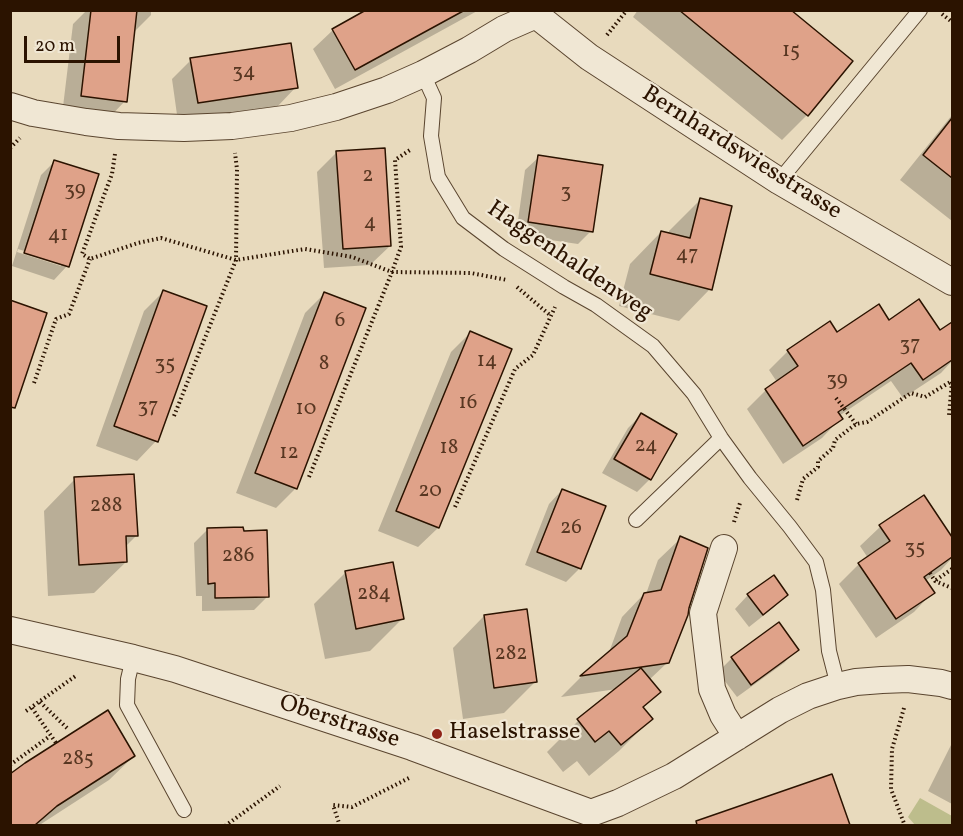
<!DOCTYPE html>
<style>
body{margin:0}
#map{position:relative;width:963px;height:836px;overflow:hidden;background:#e8dabd;font-family:Vollkorn,serif}
canvas{display:block}
.frame{position:absolute;inset:0;border:12px solid #2b1300;pointer-events:none}
.scale{position:absolute;left:24px;top:36px;width:96px;height:27px;box-sizing:border-box;border:3px solid #2b1300;border-top:0;padding-left:8px;font-size:18px;line-height:21px;white-space:nowrap;color:#2b1300;-webkit-text-stroke:4px #f0e7d4;paint-order:stroke}
</style>
<div id="map">
<canvas width="963" height="836"></canvas>
<div class="frame"></div>
<div class="scale">20 m</div>
</div>
<script>
const ctx = document.querySelector('canvas').getContext('2d');
ctx.lineJoin = 'round';
function fillPath(path, color) { ctx.fillStyle = color; ctx.fill(path, 'evenodd'); }
const toPath = rows => new Path2D(rows.map(r => 'M' + r).join(''));
function trace(path, color, width, dash) { ctx.strokeStyle = color; ctx.lineWidth = width; ctx.lineCap = dash ? 'butt' : 'round'; ctx.setLineDash(dash || []); ctx.stroke(path); }
function drawText(font, color, halo, rows, align = 'center') {
  ctx.font = font + ' Vollkorn,serif'; ctx.lineWidth = 4.5; ctx.setLineDash([]); ctx.textBaseline = 'middle'; ctx.strokeStyle = halo; ctx.fillStyle = color; for (const [text, x, y, turn = 0] of rows) {
    ctx.save(); ctx.translate(x, y); ctx.rotate((+turn || 0) * Math.PI / 180); ctx.textAlign = isNaN(turn) ? turn : align; if (halo) ctx.strokeText(text, 0, 0); ctx.fillText(text, 0, 0); ctx.restore();
  }
}
fillPath(toPath([
 [920,798,952,816,952,825,915,825,908,817]
]), '#bdbd8c');
fillPath(toPath([
 [87,10,151,10,151,15,133,33,125,101,106,121,62,115,73,24],
 [369,10,479,10,335,89,313,49,333,30],
 [638,10,789,10,851,61,807,115,782,140,633,17],
 [191,60,296,87,277,107,178,122,172,79],
 [952,115,952,221,900,180],
 [337,152,390,246,370,265,324,268,317,172],
 [539,157,591,231,578,244,516,235,525,170],
 [54,162,67,266,54,280,12,266,41,175],
 [18,249,61,263,61,266,17,252],
 [700,200,710,289,679,321,619,306,630,264,661,232,668,234,669,231],
 [163,292,205,307,156,441,137,461,96,446,144,311],
 [324,294,364,309,295,489,276,508,236,493,305,313],
 [888,322,939,332,944,329,952,342,952,361,941,373,903,398,891,381,839,416,841,418,822,438,783,464,747,409,766,390,777,382,769,370,788,351,837,334],
 [470,333,511,350,438,528,418,547,378,531,451,352],
 [641,415,650,479,637,492,602,473,628,428],
 [75,479,137,535,125,547,126,562,94,593,48,596,44,511],
 [562,490,604,507,580,568,566,582,525,565,549,504],
 [923,497,952,539,952,558,941,570,925,581,933,592,914,612,876,638,839,584,859,564,868,558,860,546,880,527],
 [208,529,267,597,254,610,202,611,202,596,196,596,194,543],
 [681,538,668,662,649,680,659,692,642,709,651,719,619,751,589,776,577,761,563,772,547,752,578,721,617,689,561,697,581,677,608,655,622,617,644,594,646,594,658,560],
 [346,572,402,619,370,651,325,659,314,604],
 [748,595,786,595,773,608,749,627,735,609],
 [484,616,536,681,504,713,463,719,453,648],
 [779,624,797,649,784,663,737,697,718,672,732,658],
 [952,743,952,804,928,791],
 [134,756,109,780,38,826,10,826,10,776],
 [831,776,848,826,704,826,711,818]
]), '#0003');
const building = toPath([
 [91,10,137,10,127,102,81,96,91,10],
 [366,10,465,10,355,70,332,29,366,10],
 [679,10,791,10,853,61,808,116,679,10],
 [291,43,298,88,198,103,190,58,291,43],
 [952,118,952,178,923,155,952,118],
 [385,148,391,246,343,249,336,151,385,148],
 [538,155,603,165,593,232,528,222,538,155],
 [54,160,99,174,69,267,24,253,54,160],
 [700,198,732,206,712,290,650,274,661,231,690,238,700,198],
 [163,290,207,306,158,442,114,426,163,290],
 [324,292,366,308,297,489,255,473,324,292],
 [919,299,940,330,952,322,952,360,923,380,911,363,838,412,843,419,803,446,765,389,798,366,787,350,830,321,837,332,879,304,889,320,919,299],
 [10,300,47,313,15,408,10,407,10,300],
 [470,331,512,349,439,528,396,511,470,331],
 [641,413,677,434,651,480,614,459,641,413],
 [134,474,138,536,126,536,127,562,79,565,74,477,134,474],
 [562,489,606,506,581,569,537,552,562,489],
 [924,495,952,537,952,557,924,577,935,593,896,619,858,563,890,541,879,525,924,495],
 [243,527,244,531,267,530,269,597,215,598,215,583,208,584,207,528,243,527],
 [680,536,708,548,689,608,688,615,669,663,580,676,627,636,644,593,661,590,680,536],
 [393,562,404,619,356,629,345,571,393,562],
 [774,575,788,595,763,615,747,594,774,575],
 [527,609,537,682,494,688,484,615,527,609],
 [779,622,799,650,751,685,731,657,779,622],
 [641,668,661,692,643,707,653,719,621,745,609,731,595,742,577,719,641,668],
 [108,710,135,756,57,806,35,825,10,825,10,774,25,763,108,710],
 [832,774,850,825,697,825,696,821,832,774]
]);
fillPath(building, '#dfa289');
trace(building, '#2b1300', 1.5);
const lane = toPath([
 [423,74,434,98,431,136,438,177,463,218,504,249,564,287,596,305,653,346,694,394,721,438,750,478,790,527,816,562,823,590,829,651,838,686],
 [779,181,920,10],
 [636,520,721,438],
 [133,658,128,679,127,705,184,810]
]);
const street = toPath([
 [536,15,589,57,779,181,952,282],
 [10,106,33,113,86,122,119,126,184,128,232,126,291,118,336,107,387,90,423,74,469,50,504,29,536,15,540,10],
 [724,548,703,613,712,689,723,715,737,737],
 [10,630,133,658,175,669,412,747,591,813,618,803,674,776,780,710,808,696,838,686,856,682,882,680,908,679,941,683,952,686]
]);
trace(lane, '#5a452f', 16);
trace(street, '#5a452f', 28);
trace(toPath([
 [942,14,952,22],
 [607,35,627,10],
 [10,148,20,138],
 [115,154,112,174,82,254,90,259,138,243,161,238,236,260,305,249,352,257,392,272,471,273,507,280],
 [517,287,551,316],
 [952,382,949,415,952,415],
 [34,383,56,319,69,314,90,259],
 [836,398,856,424],
 [174,416,236,260,237,169,235,153],
 [309,477,392,272,401,247,395,160,410,150],
 [797,500,803,479,818,467,818,461,833,448,835,440,856,424,867,422,911,393,925,397,952,381],
 [455,507,515,369,533,355,555,307],
 [734,522,740,503],
 [930,573,935,581,952,588],
 [936,580,952,569],
 [40,702,68,729],
 [32,708,56,743],
 [904,708,892,749,891,789,905,826],
 [26,711,77,675],
 [10,765,50,736],
 [225,826,280,786],
 [340,826,333,805,352,807,411,777]
]), '#2b1300', 4, [1.5, 3]);
trace(lane, '#f0e7d4', 14);
trace(street, '#f0e7d4', 26);
for (const [x, y, r, color] of [
 [437,734,6,"#8f2418"]
]) { const dot = new Path2D(); dot.arc(x, y, r, 0, 2 * Math.PI); ctx.fillStyle = color; ctx.fill(dot); trace(dot, '#f0e7d4', 2); }
drawText('21px', '#583722', null, [
 ["15",791,52],
 ["34",244,73],
 ["2",368,177],
 ["39",75,191],
 ["3",566,193],
 ["4",370,224],
 ["41",58,236],
 ["47",687,256],
 ["6",340,322],
 ["37",910,346],
 ["14",487,362],
 ["35",165,365],
 ["8",324,365],
 ["39",837,381],
 ["16",468,404],
 ["37",148,408],
 ["10",306,410],
 ["24",646,447],
 ["18",449,449],
 ["12",289,454],
 ["20",430,492],
 ["288",106,507],
 ["26",571,529],
 ["35",915,549],
 ["286",238,557],
 ["284",374,595],
 ["282",511,655],
 ["285",78,760]
]);
drawText('24px', '#2b1300', '#f0e7d4', [
 ["Bernhardswiesstrasse",741,154,32],
 ["Haggenhaldenweg",569,262,34],
 ["Oberstrasse",339,723,18]
]);
drawText('24px', '#2b1300', '#f0e7d4', [
 ["Haselstrasse",449,734]
], 'left');
</script>
